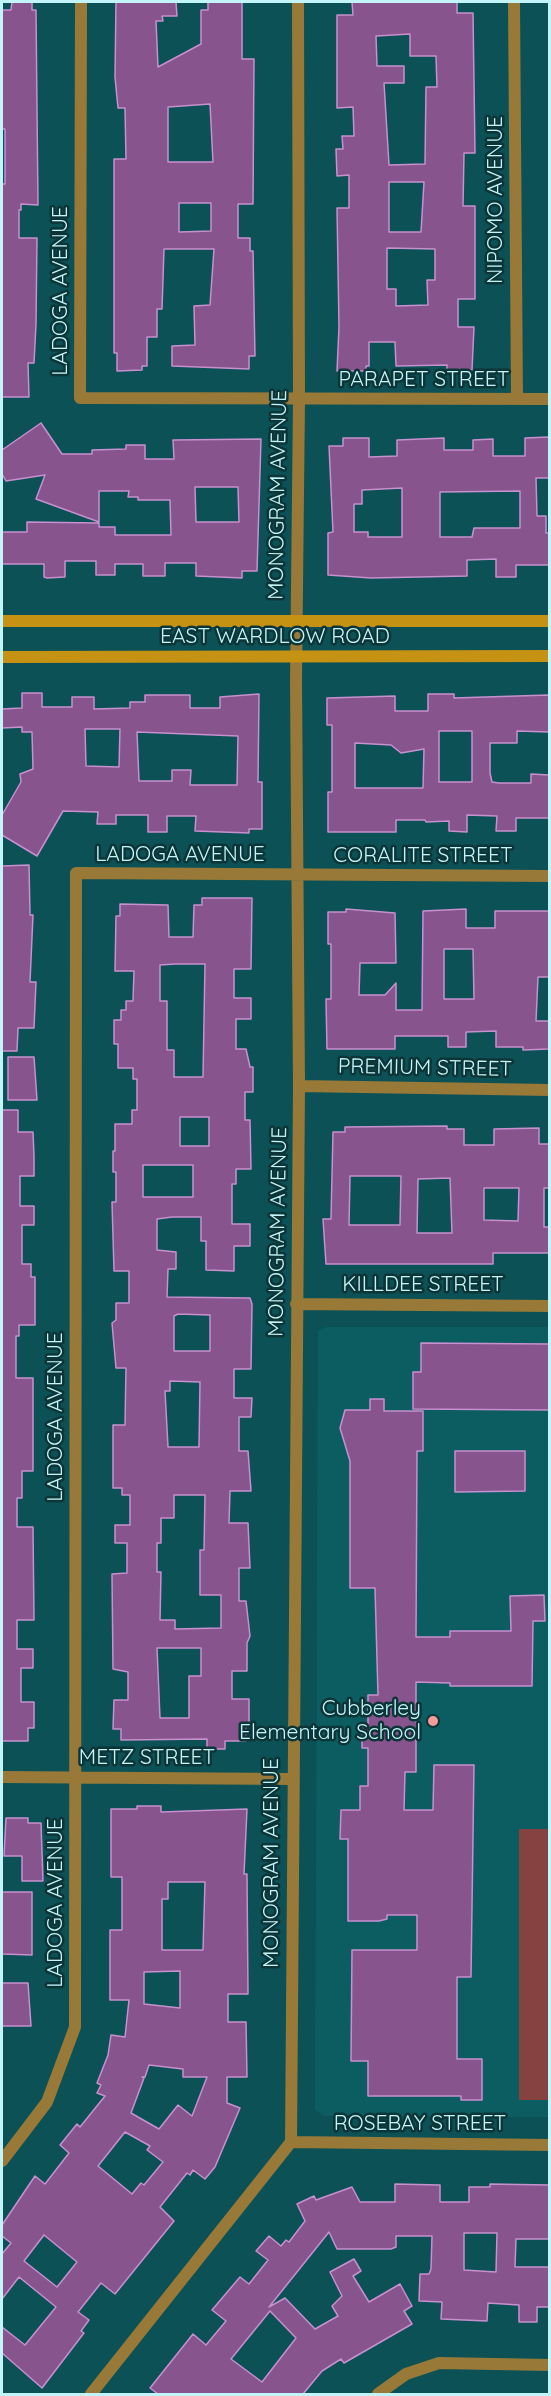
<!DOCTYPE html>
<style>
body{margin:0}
#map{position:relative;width:551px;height:2396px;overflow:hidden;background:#0b5156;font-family:Quicksand,sans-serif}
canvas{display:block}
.frame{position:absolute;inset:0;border:3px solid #c1f5f9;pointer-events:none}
</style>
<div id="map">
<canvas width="551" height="2396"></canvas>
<div class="frame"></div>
</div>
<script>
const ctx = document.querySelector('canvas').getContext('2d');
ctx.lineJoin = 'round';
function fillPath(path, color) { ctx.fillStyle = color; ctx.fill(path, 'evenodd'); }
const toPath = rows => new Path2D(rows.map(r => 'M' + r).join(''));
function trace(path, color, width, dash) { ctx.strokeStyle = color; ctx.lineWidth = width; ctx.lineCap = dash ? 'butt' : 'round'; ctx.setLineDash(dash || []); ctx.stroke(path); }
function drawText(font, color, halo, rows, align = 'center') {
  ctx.font = font + ' Quicksand,sans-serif'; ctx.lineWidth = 5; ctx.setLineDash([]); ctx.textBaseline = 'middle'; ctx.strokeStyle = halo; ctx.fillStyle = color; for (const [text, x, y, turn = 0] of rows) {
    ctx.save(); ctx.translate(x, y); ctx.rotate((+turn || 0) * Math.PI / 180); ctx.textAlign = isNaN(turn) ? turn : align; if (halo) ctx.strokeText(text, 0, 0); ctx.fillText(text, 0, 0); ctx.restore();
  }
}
fillPath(toPath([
 [327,1327,549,1327,549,2117,324,2116,315,2110,318,1331]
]), '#0c5d62');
fillPath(toPath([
 [519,1829,549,1829,549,2100,519,2100]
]), '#854241');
const building = toPath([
 [12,2,32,2,32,10,36,10,38,205,21,204,21,210,19,210,19,238,37,238,36,324,34,363,28,363,29,397,2,397,2,184,5,184,5,129,2,129,2,10,11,10,12,2],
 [116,2,176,2,177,16,162,16,163,21,156,21,158,67,201,44,201,10,208,10,208,2,242,2,242,59,254,59,253,204,238,204,238,238,250,238,250,251,253,251,255,356,249,356,249,369,172,366,172,346,195,345,194,306,210,305,214,249,164,249,162,309,157,309,157,337,147,337,147,366,142,366,142,370,117,371,117,353,114,353,114,159,126,159,125,108,118,108,115,77,116,2],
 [210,104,213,162,168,162,168,107,210,104],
 [179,203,211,203,211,231,179,232,179,203],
 [352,2,457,2,457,13,473,13,475,153,464,153,463,206,475,206,475,299,458,299,458,327,474,327,472,370,447,370,447,365,396,366,395,342,369,342,369,366,366,366,366,371,337,371,339,327,337,208,349,208,349,175,337,176,336,149,343,149,342,136,354,136,353,107,337,108,337,15,353,15,352,2],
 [410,34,410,56,436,56,437,87,426,87,425,164,389,165,384,83,404,83,404,66,377,66,376,36,410,34],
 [389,182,424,182,421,232,389,232,389,182],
 [387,248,435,249,435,280,427,280,428,305,396,306,396,289,387,289,387,248],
 [41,423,62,454,92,454,92,450,126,449,126,445,145,445,145,459,174,459,173,440,261,439,257,571,242,571,242,578,196,576,196,563,165,563,165,576,143,576,143,564,115,564,115,575,96,575,96,561,65,561,65,577,47,578,44,577,44,564,2,564,2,532,27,532,27,522,99,523,99,527,115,527,115,535,171,535,170,500,138,500,138,497,128,497,129,491,99,491,99,522,36,499,45,475,6,481,2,474,2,450,41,423],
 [195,487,238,487,239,522,196,522,195,487],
 [549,437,549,478,536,478,537,516,546,516,546,533,549,533,549,565,516,565,516,577,496,577,496,559,467,560,467,576,371,578,328,575,328,533,333,532,329,446,343,446,343,438,369,438,369,457,397,456,397,440,444,438,444,450,473,450,473,440,493,439,493,456,525,456,525,438,549,437],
 [402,488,402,537,368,537,368,532,354,532,354,504,362,504,362,490,402,488],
 [520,491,520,528,474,528,472,537,440,537,440,492,520,491],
 [22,693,42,693,42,707,72,707,72,697,94,697,94,709,130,708,130,702,145,702,145,695,190,695,190,708,220,708,220,697,259,694,258,782,262,782,262,829,249,829,249,833,195,831,196,816,167,816,167,832,148,832,148,815,116,815,116,824,97,824,98,812,63,811,37,856,2,835,2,815,21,782,20,774,33,769,32,732,22,732,22,727,2,728,2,709,22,708,22,693],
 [85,729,120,729,119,767,86,766,85,729],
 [137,732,238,736,237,785,190,785,191,770,172,770,172,781,139,781,137,732],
 [428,694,454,694,454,698,549,695,549,732,517,731,517,743,490,743,490,773,492,782,499,783,531,783,531,774,549,775,549,818,516,818,516,831,496,831,497,816,467,815,467,832,449,831,449,821,426,822,425,820,396,820,396,832,328,832,328,792,332,792,332,725,327,725,327,698,395,696,395,711,428,711,428,694],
 [439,731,472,731,472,782,439,782,439,731],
 [355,743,391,745,401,753,424,749,423,788,355,788,355,743],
 [29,865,30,915,33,915,30,982,36,982,34,1028,18,1028,17,1051,2,1051,2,866,29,865],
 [202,898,252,898,251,969,234,969,234,998,251,998,251,1019,236,1019,236,1049,246,1049,250,1067,253,1067,253,1092,245,1092,245,1120,250,1120,251,1169,236,1169,236,1184,232,1184,232,1224,250,1224,250,1246,234,1246,234,1271,206,1270,206,1241,201,1241,201,1217,172,1217,157,1219,157,1250,176,1252,176,1269,168,1269,167,1297,250,1298,252,1304,251,1369,234,1369,234,1398,252,1398,251,1417,239,1417,239,1451,248,1451,251,1491,230,1491,229,1523,248,1523,250,1568,239,1568,239,1601,246,1601,250,1636,247,1643,247,1671,232,1671,232,1699,249,1699,249,1724,246,1724,246,1741,225,1741,225,1749,207,1749,207,1739,121,1740,121,1729,113,1729,114,1700,128,1700,128,1672,113,1669,112,1574,127,1573,127,1543,115,1543,115,1525,130,1525,130,1495,122,1495,122,1488,113,1488,113,1425,125,1425,126,1368,116,1368,112,1323,116,1320,116,1303,129,1303,129,1271,114,1271,112,1202,116,1202,116,1172,113,1172,113,1151,115,1151,115,1124,132,1124,132,1110,137,1110,137,1079,133,1079,133,1068,118,1068,118,1044,114,1044,114,1020,121,1020,121,1010,126,1010,126,1001,133,1001,134,971,115,971,116,916,120,916,120,904,168,905,169,937,193,937,194,905,202,905,202,898],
 [175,964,205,964,203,1077,174,1077,174,1050,167,1050,167,1001,160,1001,160,965,175,964],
 [180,1117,209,1117,209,1146,180,1146,180,1117],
 [143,1165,193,1165,193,1197,143,1197,143,1165],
 [178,1314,210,1315,210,1351,174,1351,174,1316,178,1314],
 [170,1381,200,1382,199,1447,168,1447,165,1391,170,1391,170,1381],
 [174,1495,205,1495,204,1550,200,1550,200,1595,221,1595,221,1628,175,1629,175,1620,160,1620,161,1572,157,1572,157,1543,161,1543,161,1518,174,1518,174,1495],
 [157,1648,201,1648,201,1676,189,1676,189,1718,160,1718,157,1648],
 [346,909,395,913,396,963,360,963,359,995,385,995,396,983,396,1010,422,1010,423,911,466,909,466,928,495,928,495,911,549,911,549,977,538,977,536,1021,549,1021,549,1049,523,1050,523,1047,496,1047,496,1031,466,1032,466,1047,448,1047,448,1036,395,1036,395,1049,327,1049,326,999,331,999,331,944,328,944,328,912,346,912,346,909],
 [444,949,473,949,474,999,444,999,444,949],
 [8,1057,34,1057,37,1100,8,1100,8,1057],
 [2,1110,18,1110,18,1132,33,1132,34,1156,34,1176,20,1176,20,1206,34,1206,34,1225,22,1225,22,1264,31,1264,31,1277,35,1277,35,1325,19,1325,19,1336,16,1336,16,1378,33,1378,33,1471,22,1471,22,1498,17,1498,17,1527,33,1527,34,1620,17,1620,17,1649,33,1649,33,1668,21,1668,21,1702,34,1702,34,1728,28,1728,28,1741,2,1741,2,1110],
 [447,1126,447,1129,464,1129,464,1145,494,1145,494,1129,539,1128,539,1144,549,1144,549,1188,544,1188,544,1227,549,1227,549,1253,493,1253,493,1264,326,1264,323,1219,331,1219,333,1132,345,1132,345,1127,447,1126],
 [350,1176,401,1176,400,1225,349,1225,350,1176],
 [450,1178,452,1233,417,1233,418,1179,450,1178],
 [484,1188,519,1188,518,1221,484,1220,484,1188],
 [421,1343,549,1344,549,1410,413,1409,413,1372,421,1372,421,1343],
 [370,1399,384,1399,384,1411,423,1411,423,1451,417,1451,416,1637,450,1637,450,1631,511,1631,510,1596,544,1595,545,1621,533,1621,532,1686,450,1686,450,1683,416,1682,416,1772,405,1772,404,1810,433,1810,434,1765,474,1765,471,1977,457,1977,457,2059,482,2059,482,2100,461,2100,461,2096,368,2096,368,2061,351,2061,352,1950,417,1950,417,1915,387,1915,387,1919,379,1921,348,1921,348,1839,340,1839,341,1810,360,1810,360,1786,368,1786,368,1748,362,1748,362,1727,368,1727,368,1695,378,1695,375,1588,350,1588,350,1461,340,1428,345,1410,370,1410,370,1399],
 [455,1451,525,1451,525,1491,455,1492,455,1451],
 [137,1806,161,1806,161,1812,247,1809,244,1874,247,1874,248,1994,228,1994,228,2022,246,2022,247,2077,227,2077,227,2103,240,2108,215,2167,205,2179,193,2170,190,2175,187,2173,160,2207,174,2221,115,2294,101,2283,78,2312,89,2320,81,2331,84,2333,42,2388,2,2353,2,2327,25,2345,56,2307,19,2277,2,2299,2,2254,11,2243,2,2236,2,2225,35,2176,45,2184,69,2153,60,2145,77,2124,80,2127,105,2096,97,2093,101,2085,97,2083,108,2055,111,2035,125,2037,129,2000,110,2000,110,1930,122,1930,122,1877,111,1877,111,1809,137,1809,137,1806],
 [168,1882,205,1882,203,1950,162,1950,162,1899,168,1899,168,1882],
 [180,1971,180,2008,144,2004,144,1972,180,1971],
 [149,2065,183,2069,183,2077,207,2077,192,2116,178,2105,159,2129,131,2113,144,2078,142,2077,145,2077,149,2065],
 [125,2132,150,2146,147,2150,163,2162,144,2185,141,2183,132,2194,98,2166,125,2132],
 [44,2235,77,2262,57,2287,24,2261,44,2235],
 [6,1818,28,1818,28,1823,41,1823,43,1881,22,1881,22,1856,4,1856,6,1818],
 [2,1892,32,1892,32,1955,2,1954,2,1892],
 [2,1983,28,1983,31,2026,2,2026,2,1983],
 [395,2184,440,2185,440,2202,469,2202,469,2187,490,2187,490,2184,549,2185,549,2239,516,2239,515,2267,549,2267,549,2307,537,2307,537,2322,519,2322,519,2305,488,2303,487,2321,441,2319,442,2302,419,2301,420,2274,429,2274,431,2269,432,2236,396,2236,396,2247,391,2249,337,2249,329,2232,269,2307,285,2298,315,2329,338,2316,332,2306,342,2296,330,2272,354,2259,361,2271,353,2276,369,2302,400,2284,412,2306,404,2311,412,2324,344,2363,341,2359,322,2371,303,2394,158,2394,150,2388,193,2334,206,2345,226,2321,212,2310,240,2277,249,2284,268,2260,256,2251,269,2236,281,2246,286,2240,289,2242,305,2221,297,2204,314,2196,316,2200,352,2187,360,2202,395,2202,395,2184],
 [464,2233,497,2233,496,2272,464,2270,464,2233],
 [270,2311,296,2338,262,2382,231,2359,270,2311]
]);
fillPath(building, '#87548e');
trace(building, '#c790cf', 1.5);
trace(toPath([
 [81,2,80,398,550,399],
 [514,2,517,399],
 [299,1086,550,1090],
 [296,1304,550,1306],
 [2,1777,292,1779],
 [291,2142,550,2145],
 [2,2161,47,2102,75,2027,76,873,550,876],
 [91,2394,291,2142,299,1086,296,681,299,400,298,2],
 [378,2394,406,2374,439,2363,550,2365]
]), '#997938', 12);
trace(toPath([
 [2,621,550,621],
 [2,657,550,656]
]), '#c69213', 12);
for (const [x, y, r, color] of [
 [433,1721,6,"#f59b98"]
]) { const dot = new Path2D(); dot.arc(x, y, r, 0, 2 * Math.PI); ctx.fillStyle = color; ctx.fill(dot); trace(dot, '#0d3437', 2); }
drawText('21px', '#c1f5f9', '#0d3437', [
 ["NIPOMO AVENUE",496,200,-90],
 ["LADOGA AVENUE",61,291,-90],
 ["PARAPET STREET",424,380],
 ["MONOGRAM AVENUE",278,495,-89],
 ["EAST WARDLOW ROAD",275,637],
 ["LADOGA AVENUE",180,855],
 ["CORALITE STREET",423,856],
 ["PREMIUM STREET",425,1068,1],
 ["MONOGRAM AVENUE",278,1232,-89],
 ["KILLDEE STREET",423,1285],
 ["LADOGA AVENUE",56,1417,-90],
 ["METZ STREET",147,1758],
 ["MONOGRAM AVENUE",272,1863,-90],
 ["LADOGA AVENUE",56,1903,-90],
 ["ROSEBAY STREET",420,2124]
]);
drawText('21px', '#c1f5f9', '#0d3437', [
 ["Cubberley",421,1709],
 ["Elementary School",421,1733]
], 'right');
</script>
